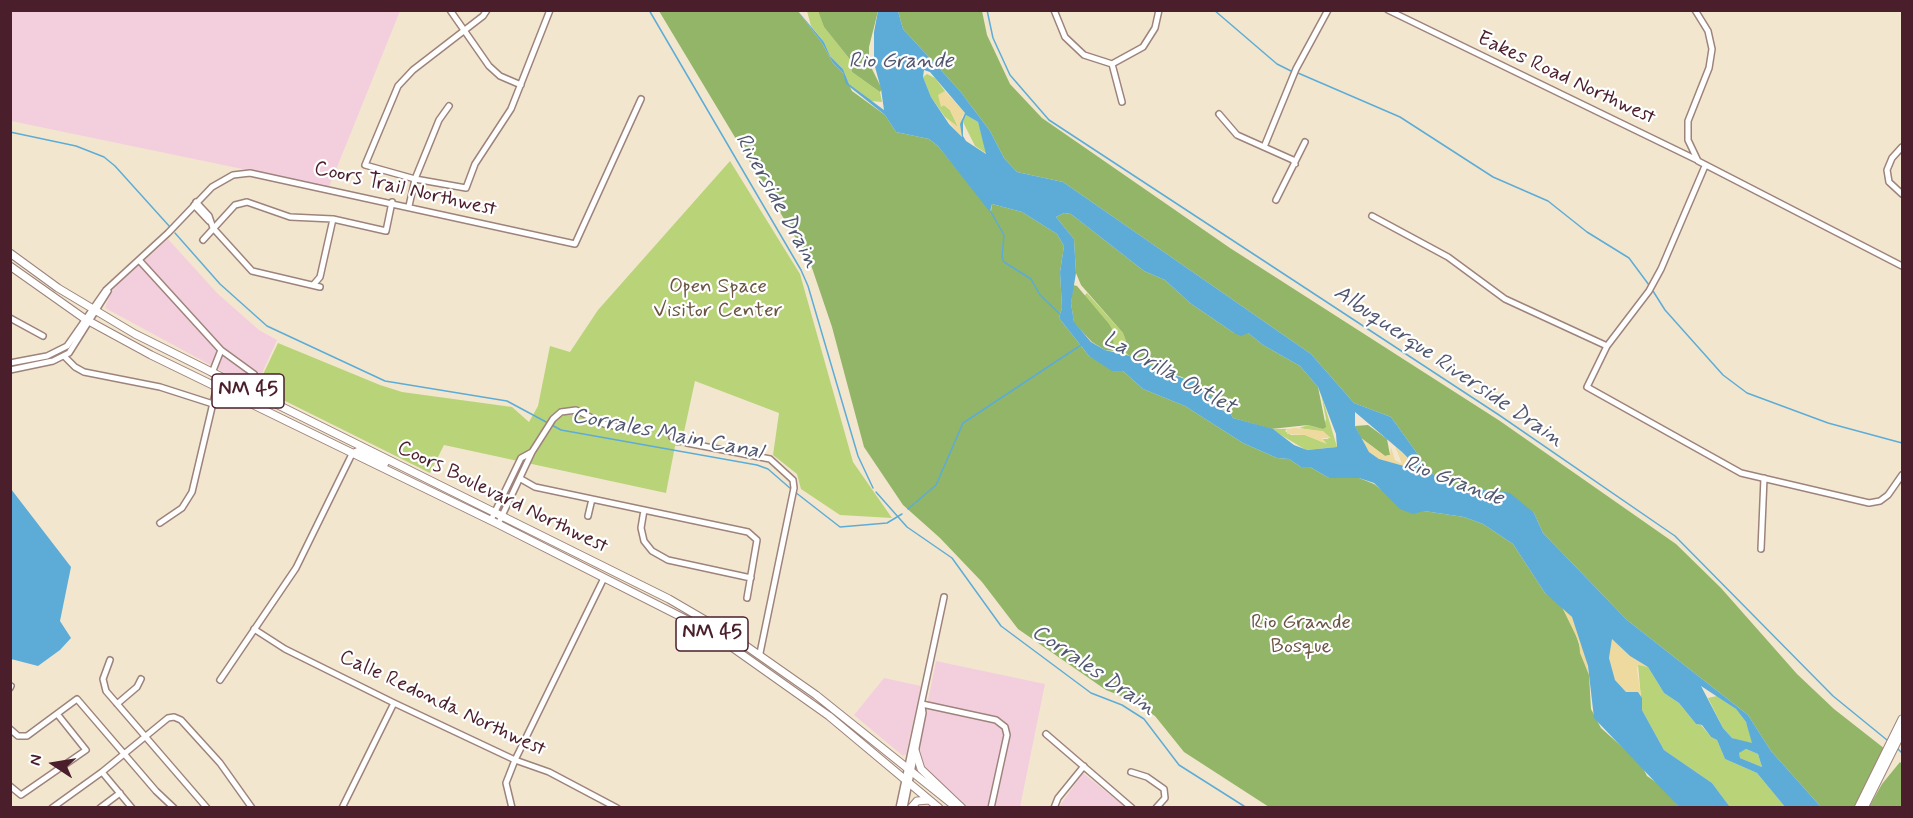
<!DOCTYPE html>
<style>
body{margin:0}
#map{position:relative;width:1913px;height:818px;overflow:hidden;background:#f2e7ce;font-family:Mynerve,sans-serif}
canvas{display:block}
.frame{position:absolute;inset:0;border:12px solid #4a1f2b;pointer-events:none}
.north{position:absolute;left:24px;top:734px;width:60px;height:60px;-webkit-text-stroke:4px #fff;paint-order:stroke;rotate:282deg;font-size:16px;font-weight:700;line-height:24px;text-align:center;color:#4a1f2b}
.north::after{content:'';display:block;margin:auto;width:21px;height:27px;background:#4a1f2b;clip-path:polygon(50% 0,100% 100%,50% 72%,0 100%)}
</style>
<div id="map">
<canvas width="1913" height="818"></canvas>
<div class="frame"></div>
<div class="north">N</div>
</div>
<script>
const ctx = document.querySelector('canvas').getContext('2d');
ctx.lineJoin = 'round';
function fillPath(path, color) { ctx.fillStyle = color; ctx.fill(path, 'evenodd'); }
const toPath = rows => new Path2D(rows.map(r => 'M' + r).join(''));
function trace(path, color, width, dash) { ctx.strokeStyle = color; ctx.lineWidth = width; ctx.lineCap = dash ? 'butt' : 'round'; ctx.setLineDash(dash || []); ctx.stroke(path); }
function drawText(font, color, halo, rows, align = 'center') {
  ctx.font = font + ' Mynerve,sans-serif'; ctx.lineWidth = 4.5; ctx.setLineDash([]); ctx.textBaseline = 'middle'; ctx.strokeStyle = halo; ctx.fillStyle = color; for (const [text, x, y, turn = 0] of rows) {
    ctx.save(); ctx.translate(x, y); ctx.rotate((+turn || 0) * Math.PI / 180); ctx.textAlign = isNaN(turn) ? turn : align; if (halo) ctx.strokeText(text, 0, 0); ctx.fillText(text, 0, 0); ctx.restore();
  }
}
fillPath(toPath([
 [11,11,400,11,329,187,11,121],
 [168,239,217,293,259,330,277,340,255,389,105,308,111,292,121,281],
 [936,661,1045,684,1020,807,967,807,924,769,918,749],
 [884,678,921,686,906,754,903,756,854,715],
 [1083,773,1125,807,1058,808]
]), '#f3cfde');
fillPath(toPath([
 [807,11,818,11,824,27,852,62,852,72,880,92,882,102,871,101,849,84,843,69,830,56,824,42,811,26],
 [927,74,935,78,945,91,941,106,944,105,950,110,958,127,945,117,931,97,923,77],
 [966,115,978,122,987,154,975,146,963,122],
 [730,161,800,274,853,462,892,518,840,515,801,489,797,474,773,455,779,413,695,381,681,446,675,446,666,493,444,445,430,473,257,387,278,343,380,385,402,392,512,407,529,422,538,406,550,346,570,352,598,310],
 [1087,293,1123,333,1126,341,1123,348,1128,355,1114,351,1113,331,1084,296],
 [1321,393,1337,447,1306,450,1271,429,1287,429,1285,431,1291,435,1305,435,1325,443,1322,439,1329,439,1318,431,1299,428,1308,425,1323,429,1326,419],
 [1638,664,1648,667,1664,693,1679,703,1696,724,1701,725,1711,737,1717,740,1725,759,1757,773,1785,807,1730,807,1712,783,1664,750,1642,710],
 [1717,696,1736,709,1746,722,1752,736,1752,744,1732,738,1723,728,1708,698],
 [1746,749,1758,754,1762,767,1740,758,1738,753]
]), '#b9d378');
fillPath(toPath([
 [659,11,798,11,822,43,833,63,843,73,852,91,885,115,896,132,929,139,938,146,991,211,992,204,1022,212,1057,234,1064,246,1060,272,1062,308,1059,318,1089,356,1123,371,1143,389,1185,406,1243,443,1277,458,1289,459,1301,467,1310,467,1329,478,1359,478,1374,484,1388,495,1424,511,1464,517,1483,524,1513,544,1545,593,1561,605,1574,629,1589,675,1591,709,1601,728,1641,764,1647,776,1660,785,1679,807,1269,807,1184,752,1155,716,1131,700,1106,690,1018,629,982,582,940,538,903,505,864,447,832,327,810,262],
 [818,11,878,11,869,47,869,63,882,89,880,92,852,72,852,62,824,27],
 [898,11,982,11,987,35,1010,84,1042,118,1230,248,1500,421,1676,544,1721,588,1797,674,1834,709,1885,749,1854,807,1821,807,1771,751,1748,715,1627,620,1543,533,1534,513,1488,489,1466,490,1449,485,1424,468,1419,456,1391,417,1354,403,1311,354,1063,182,1017,172,1004,158,990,131,960,91,903,29],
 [1064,213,1071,214,1144,271,1165,280,1190,303,1234,333,1248,333,1263,345,1300,366,1318,387,1326,427,1323,429,1308,425,1271,429,1233,418,1230,413,1216,407,1213,399,1182,377,1157,369,1128,355,1123,348,1126,341,1123,333,1081,285,1076,273,1074,239,1056,217],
 [1073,285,1077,286,1109,324,1113,331,1114,351,1105,350,1092,342,1074,323,1071,303],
 [1368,425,1387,439,1390,455,1385,456,1361,438,1355,426],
 [1900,762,1902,764,1902,807,1869,807,1882,784]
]), '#92b568');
fillPath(toPath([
 [945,91,965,113,962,117,962,138,945,117,958,127,950,110,944,105,941,107,938,95],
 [1295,428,1323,431,1331,438,1322,438,1327,444,1305,435,1287,434,1287,429],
 [1361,438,1385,456,1390,455,1391,447,1395,460,1402,464,1395,446,1416,466,1411,468,1379,459,1369,452],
 [1561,605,1572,617,1584,647,1589,675,1580,653,1579,642],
 [1612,638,1630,656,1648,667,1638,665,1637,670,1641,696,1638,692,1626,692,1615,680,1609,658]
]), '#eeda9e');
fillPath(toPath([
 [798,11,824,42,830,56,843,69,849,84,884,110,881,89,874,63,874,32,878,11,898,11,903,29,960,91,990,131,1004,158,1017,172,1063,182,1311,354,1354,403,1391,417,1419,456,1424,468,1449,485,1466,490,1488,489,1510,493,1534,513,1543,533,1627,620,1748,715,1771,751,1821,807,1785,807,1757,773,1725,759,1717,740,1711,737,1702,725,1696,724,1679,703,1664,693,1648,667,1630,656,1612,639,1609,658,1615,680,1626,692,1638,692,1642,698,1642,710,1664,750,1712,783,1730,807,1679,807,1594,718,1588,666,1572,617,1545,593,1513,544,1483,524,1464,517,1424,511,1413,514,1400,509,1374,483,1359,478,1329,478,1310,467,1301,467,1289,459,1277,458,1243,443,1185,406,1143,389,1123,371,1112,371,1089,356,1059,318,1062,308,1060,272,1064,246,1057,234,1022,212,992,204,990,212,938,146,929,139,896,132,885,115,846,84,843,73,833,63,822,43],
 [924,70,930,72,965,113,960,124,962,137,949,124,931,97,923,77],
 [966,115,978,122,986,154,966,141,963,136,963,122],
 [1064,213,1071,214,1144,271,1165,280,1190,303,1234,333,1241,336,1248,333,1263,345,1300,366,1318,387,1336,434,1337,447,1307,450,1294,445,1273,429,1233,418,1230,413,1216,408,1213,399,1199,384,1157,369,1135,357,1105,350,1091,342,1074,322,1071,303,1076,273,1074,239,1056,217],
 [1355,412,1402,452,1416,466,1411,468,1379,459,1369,452,1355,426],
 [1701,686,1736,709,1746,722,1752,743,1732,738,1723,728],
 [1746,749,1758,754,1762,767,1740,758,1739,753],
 [11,489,71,567,60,621,71,638,60,650,38,666,11,659]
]), '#5dacd7');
trace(toPath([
 [649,10,801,270,808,286,858,456,873,488],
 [987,10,993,38,1010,75,1049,120,1499,415,1675,536,1833,696,1887,740],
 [1214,10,1277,64,1293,72],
 [1298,73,1400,117,1493,177,1548,201,1587,232,1629,258,1649,285],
 [10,132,76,146,104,157,115,166,170,227],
 [991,212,1004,235,1002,257,1004,262,1031,279,1040,295,1060,314],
 [175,233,220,284,267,326,385,381,507,401,561,430,757,465,768,469,791,489],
 [1653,291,1665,310,1723,375,1747,393,1828,423,1902,443],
 [795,492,840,527,887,523,902,514],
 [876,492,907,527,952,558,1001,626,1091,693,1122,705,1144,719,1179,765,1247,808],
 [908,509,936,485,963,423,1081,345],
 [1898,749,1902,753]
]), '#5dacd7', 1.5);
const minor = toPath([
 [450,10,489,66,500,76,521,85],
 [487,10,483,16,413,70,398,86,365,165,415,179,466,188,475,164,511,109,550,10],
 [1054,10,1065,37,1084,55,1112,64],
 [1388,10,1697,160],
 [1695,10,1708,31,1712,49,1709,68,1688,121,1688,140,1698,161,1902,266],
 [1112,64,1143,47,1155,28,1159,10],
 [1112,64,1122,102],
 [1219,114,1237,135,1293,160,1295,164],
 [1264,147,1296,69,1328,10],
 [1902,147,1892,158,1887,170,1889,182,1902,194],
 [1705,166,1661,269,1649,291,1607,346,1587,387,1741,473,1869,503,1880,501,1888,495,1902,475],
 [1276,200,1305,142],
 [196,202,209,216,213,228,252,271,320,287],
 [194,205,209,221],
 [409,206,415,179,439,120,449,106],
 [1372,216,1448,257,1505,299,1607,346],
 [203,240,235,205,247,202,290,217,333,219,386,231,392,202],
 [139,260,221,350,212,373],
 [314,284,320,277,333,219],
 [10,318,43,336],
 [221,350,254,374],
 [64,356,75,367,84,372,160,387,213,404],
 [10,363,47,356,67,346,106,290,168,233,212,187,233,175,250,173,575,244,641,99],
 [10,370,53,361,69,353,108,291],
 [672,437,687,443,770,459,793,480,794,488,760,653],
 [521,479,535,487,748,532,757,540,747,598],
 [644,510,641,528,644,541,652,551,668,560,751,578],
 [588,516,592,499],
 [491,520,521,458,532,452],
 [500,520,532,452,553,419,561,412,576,410,604,424,620,427],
 [160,523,182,508,192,492,217,386],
 [1761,549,1764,478],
 [254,629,285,649,394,703,515,760,549,772,617,808],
 [110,660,103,679,106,691,207,808],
 [220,680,296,568,352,454],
 [10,688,11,686],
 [117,704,137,687,141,679],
 [922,704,996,720,1005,727,1007,735,991,808],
 [10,729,18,736,27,736,77,699,156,791,174,808],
 [1046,734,1132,808],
 [102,772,132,808],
 [1131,772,1147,777,1164,789,1165,798,1156,808],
 [10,786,21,795,86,750,58,715],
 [52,808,102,772,168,718,174,717,181,720,220,763,252,808],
 [100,808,120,793],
 [342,808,394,703],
 [512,808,506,783,515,760,604,578],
 [899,808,944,597],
 [904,808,923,713,922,706],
 [1054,808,1058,798,1084,766]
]);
const major = toPath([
 [10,253,58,288,135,334,669,599,729,634,816,695,957,808],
 [10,266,85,319,151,355,498,524,709,631,829,716,939,808],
 [352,454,359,451,385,463],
 [915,750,921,769,962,808],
 [911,808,917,801,929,800],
 [1858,808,1902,719],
 [1864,808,1902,732]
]);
trace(minor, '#9e837c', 8);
trace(major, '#9e837c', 9);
trace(minor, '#fff', 5);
trace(major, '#fff', 7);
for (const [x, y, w] of [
 [248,391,72],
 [712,634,72]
]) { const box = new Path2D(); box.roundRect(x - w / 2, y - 17, w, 34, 4.5); ctx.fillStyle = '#fff'; ctx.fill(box); trace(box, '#4a1f2b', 1.5); }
drawText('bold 20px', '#4a1f2b', null, [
 ["NM 45",248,391],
 ["NM 45",712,634]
]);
drawText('21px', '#4a1f2b', '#fff', [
 ["Eakes Road Northwest",1566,79,25],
 ["Coors Trail Northwest",405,190,13],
 ["Coors Boulevard Northwest",502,498,26],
 ["Calle Redonda Northwest",442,704,25]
]);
drawText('21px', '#6b5542', '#fff', [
 ["Open Space",718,288],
 ["Visitor Center",718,312],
 ["Rio Grande",1301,624],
 ["Bosque",1301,648]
]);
drawText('italic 22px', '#525770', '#fff', [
 ["Rio Grande",901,62],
 ["Riverside Drain",776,201,61],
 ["Albuquerque Riverside Drain",1448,367,34],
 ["La Orilla Outlet",1169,374,29],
 ["Corrales Main Canal",667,435,11],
 ["Rio Grande",1453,482,21],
 ["Corrales Drain",1093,671,34]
]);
</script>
